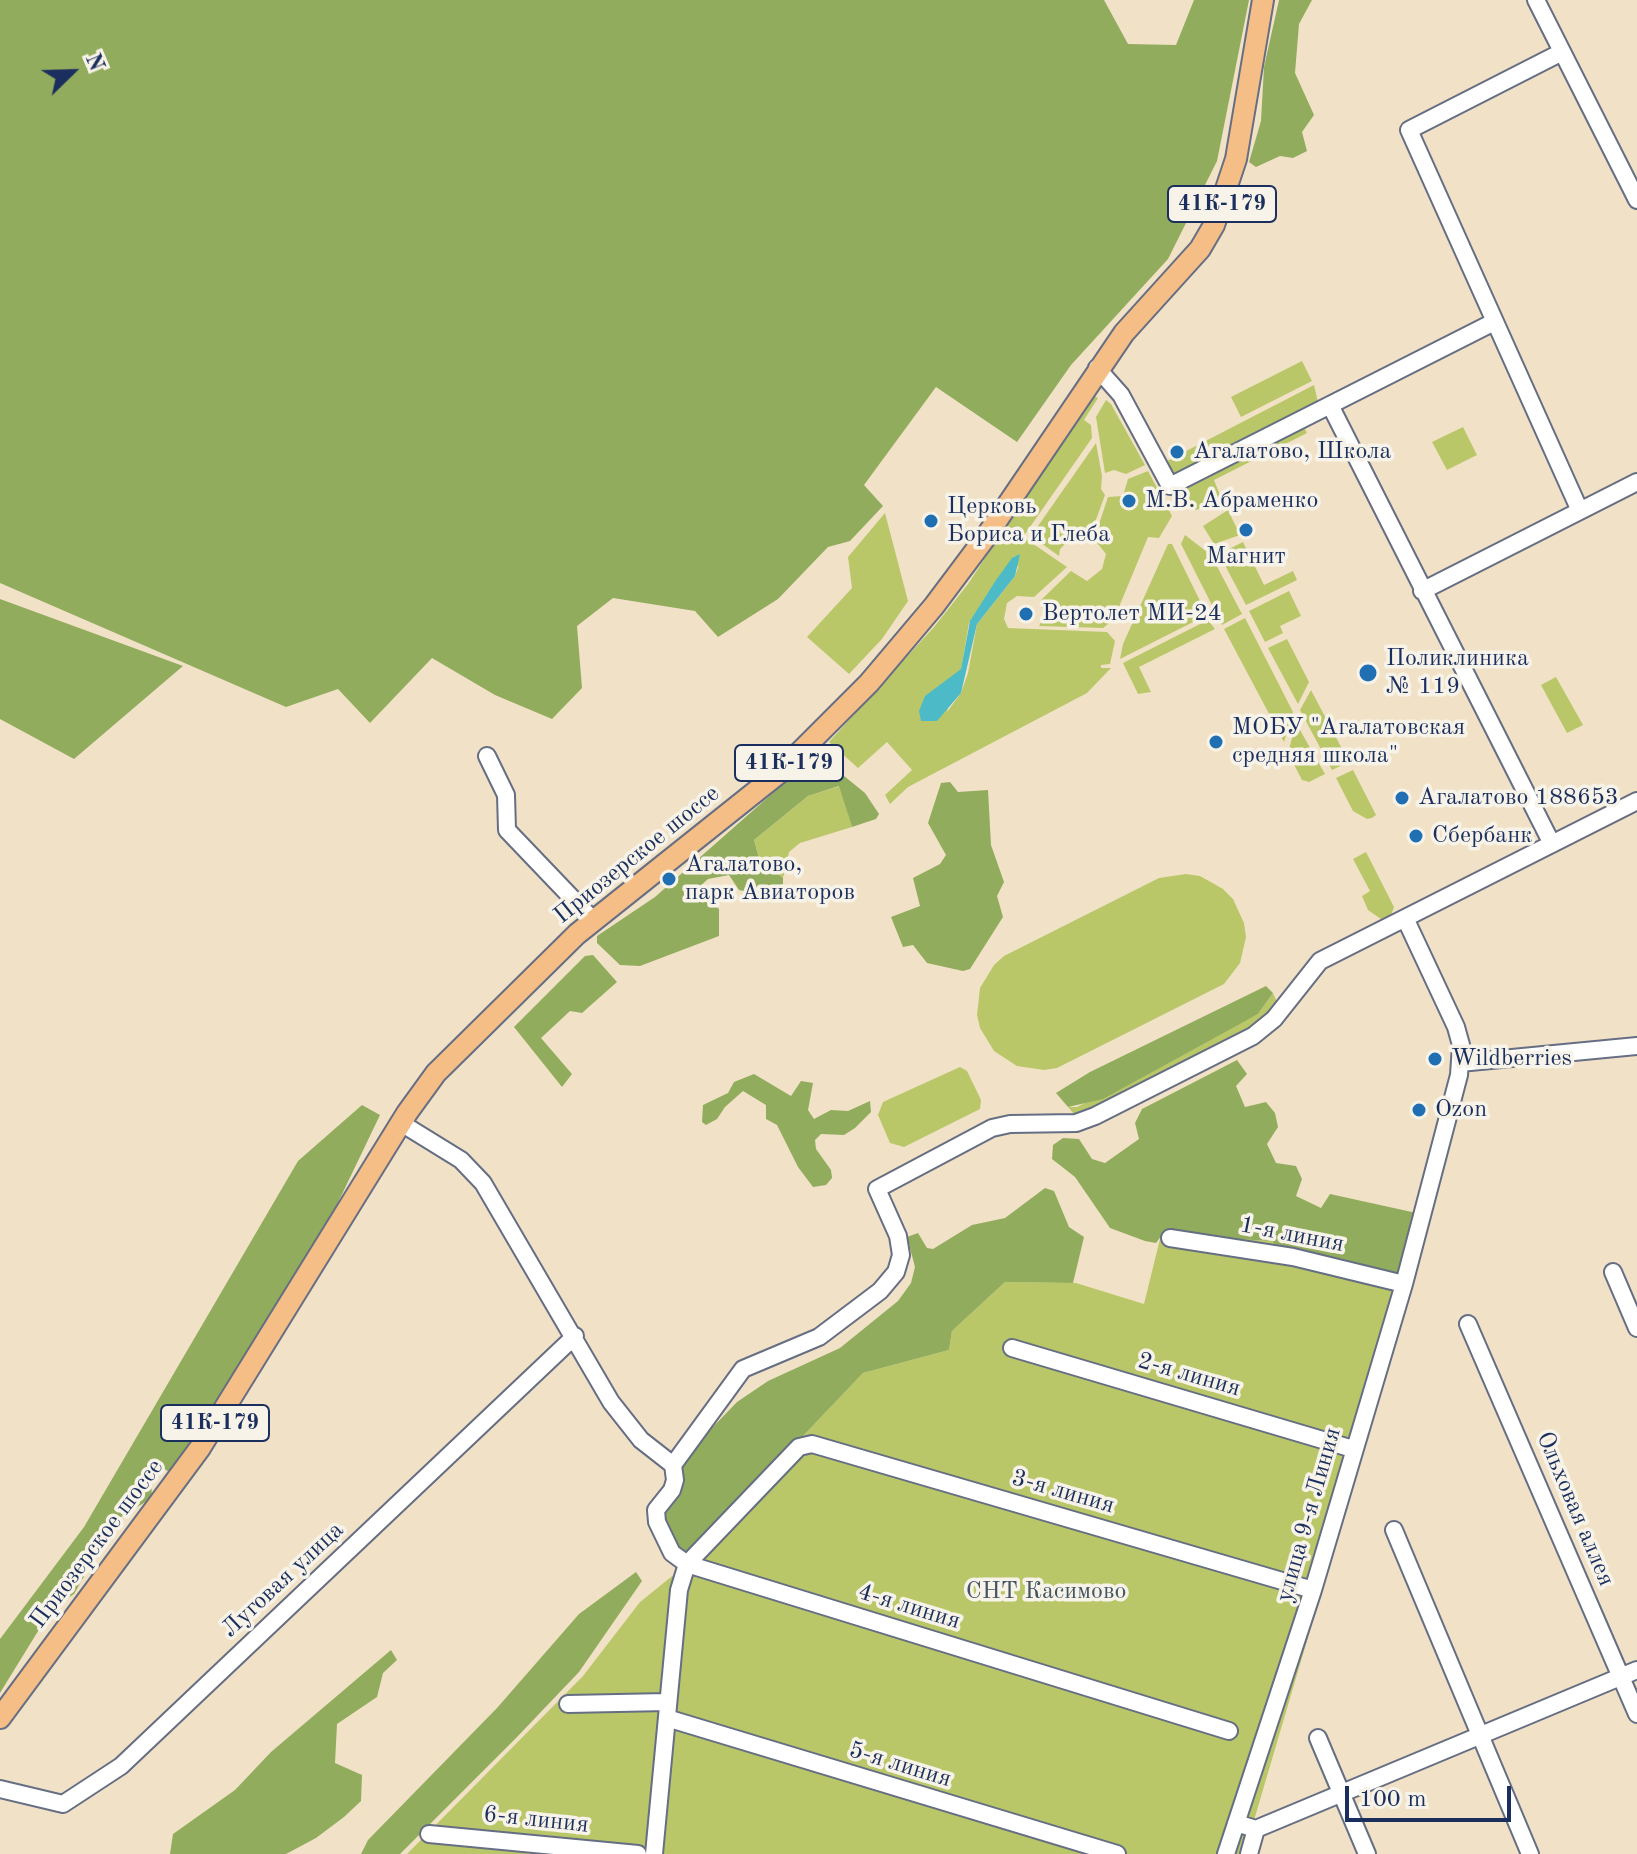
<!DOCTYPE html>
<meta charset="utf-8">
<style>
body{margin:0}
#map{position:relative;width:1637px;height:1854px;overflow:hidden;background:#f1e2c7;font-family:"Old Standard TT",serif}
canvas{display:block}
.north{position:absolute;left:32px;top:32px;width:80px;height:80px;-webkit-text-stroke:6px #f7f3e8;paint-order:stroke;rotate:67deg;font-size:22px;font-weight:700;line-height:32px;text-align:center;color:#1b2f5e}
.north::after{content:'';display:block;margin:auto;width:28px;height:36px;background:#1b2f5e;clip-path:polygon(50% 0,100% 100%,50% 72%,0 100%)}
.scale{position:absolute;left:1345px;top:1786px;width:166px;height:36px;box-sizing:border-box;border:4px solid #1b2f5e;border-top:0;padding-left:10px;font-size:24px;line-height:28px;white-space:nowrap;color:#1b2f5e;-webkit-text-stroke:6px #f7f3e8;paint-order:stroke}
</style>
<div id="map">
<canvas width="1637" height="1854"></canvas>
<div class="north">N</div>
<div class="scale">100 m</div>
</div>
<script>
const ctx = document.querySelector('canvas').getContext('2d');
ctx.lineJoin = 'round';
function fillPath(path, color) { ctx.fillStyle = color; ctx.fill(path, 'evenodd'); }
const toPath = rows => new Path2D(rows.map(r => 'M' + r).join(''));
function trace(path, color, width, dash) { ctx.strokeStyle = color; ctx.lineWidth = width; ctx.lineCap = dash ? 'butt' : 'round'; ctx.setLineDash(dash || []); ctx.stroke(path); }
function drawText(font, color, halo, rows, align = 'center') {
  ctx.font = font + ' "Old Standard TT",serif'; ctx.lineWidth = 7; ctx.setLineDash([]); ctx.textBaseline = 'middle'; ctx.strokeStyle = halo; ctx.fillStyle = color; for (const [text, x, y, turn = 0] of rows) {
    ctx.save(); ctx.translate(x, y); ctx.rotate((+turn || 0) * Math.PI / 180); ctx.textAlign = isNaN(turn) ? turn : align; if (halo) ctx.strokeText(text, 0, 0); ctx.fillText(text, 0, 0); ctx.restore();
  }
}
fillPath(toPath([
 [1302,361,1312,381,1241,417,1231,397],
 [1314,385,1318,402,1180,475,1170,472,1165,462],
 [1092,395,1098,398,1084,420,1091,425,1092,438,1023,537,1067,567,1034,597,1017,596,1007,603,1004,619,1008,628,1107,632,1115,641,1110,664,1101,665,1101,668,1111,668,1087,693,908,787,890,804,885,795,912,770,887,742,858,768,829,742,934,627,968,584],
 [1019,565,1015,576,977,624,968,673,961,693,947,712,956,674,961,670,969,623],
 [1106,400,1111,404,1145,465,1126,474,1114,470,1105,473,1096,417],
 [1303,425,1307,433,1214,480,1222,500,1196,510,1185,502,1184,489,1190,482],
 [1463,427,1477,455,1447,470,1432,442],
 [1096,443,1102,476,1101,489,1105,495,1090,536,1071,538,1060,549,1059,556,1031,536],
 [1148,471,1172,516,1159,538,1148,537,1114,619,1103,628,1039,626,1044,616,1040,601,1071,571,1087,581,1102,569,1106,554,1094,539,1108,497,1123,496,1128,479],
 [1228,510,1240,535,1214,544,1203,526],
 [885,513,908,601,882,639,849,674,807,637,852,588,848,557],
 [1185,535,1211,555,1242,614,1222,625,1181,544],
 [1243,542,1264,585,1293,571,1297,580,1246,605,1219,554],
 [1168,544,1172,544,1207,615,1120,659,1123,644],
 [1289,591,1301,616,1280,626,1283,633,1265,642,1249,611],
 [1245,618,1293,712,1284,742,1224,629],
 [1208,620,1215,629,1139,667,1151,692,1138,694,1123,663],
 [1287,639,1309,682,1298,704,1268,648],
 [1556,677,1583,725,1567,733,1541,685],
 [1311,690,1349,762,1332,770,1300,710],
 [1296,723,1325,774,1309,782,1302,780,1288,753],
 [1353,770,1376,815,1372,818,1367,819,1353,811,1336,778],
 [840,786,852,827,800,843,789,852,783,878,771,868,761,866,754,840,808,796],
 [1366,852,1394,907,1391,915,1381,919,1368,910,1362,896,1370,891,1353,859],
 [1186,874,1200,876,1223,889,1233,899,1244,923,1246,937,1240,963,1224,984,1057,1068,1044,1070,1017,1066,994,1051,980,1028,977,1015,980,988,994,965,1004,956,1159,878],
 [1273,993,1277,1002,1258,1028,1077,1118,1068,1107,1077,1107,1258,1014],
 [960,1067,967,1071,981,1100,980,1109,904,1147,890,1143,878,1115,883,1102],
 [1161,1235,1272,1241,1276,1247,1343,1259,1413,1282,1244,1854,407,1854,583,1676,640,1602,681,1569,685,1560,863,1373,949,1350,952,1331,1005,1282,1076,1283,1144,1304]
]), '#b9c769');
fillPath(toPath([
 [0,0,1104,0,1128,44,1176,45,1194,0,1249,0,1217,161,1168,259,1071,365,1017,442,936,387,864,485,883,506,850,541,828,547,778,599,718,637,695,611,613,598,577,626,582,688,552,719,495,695,432,658,370,723,338,689,286,707,0,583],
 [1279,0,1312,0,1299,24,1295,73,1314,115,1302,132,1307,151,1293,158,1280,156,1256,167,1249,162,1261,121,1264,67],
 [0,599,183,666,74,759,0,719],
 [817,754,865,793,879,814,876,819,852,827,839,786,808,796,754,840,761,866,771,868,783,878,783,884,764,895,739,890,729,875,708,879,697,889,719,909,719,936,640,966,620,965,597,943,597,936,655,897],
 [950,782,958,792,988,790,991,845,1004,882,997,896,1003,917,970,969,963,971,927,963,913,945,903,947,891,917,920,906,913,878,940,864,946,855,928,823,941,783],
 [593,955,617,982,582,1013,570,1011,541,1038,572,1074,562,1087,514,1027,585,956],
 [1266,986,1273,993,1258,1014,1103,1099,1068,1107,1056,1093,1090,1072],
 [1237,1060,1247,1074,1236,1086,1245,1107,1266,1102,1275,1113,1278,1127,1267,1144,1276,1163,1296,1166,1302,1179,1296,1196,1321,1208,1330,1194,1421,1214,1399,1277,1343,1259,1276,1247,1272,1241,1162,1235,1156,1243,1145,1241,1110,1228,1075,1177,1052,1159,1053,1145,1063,1138,1079,1139,1092,1159,1105,1163,1139,1139,1135,1123,1142,1109],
 [754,1074,791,1096,801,1081,813,1083,808,1110,814,1119,831,1110,848,1111,870,1101,871,1112,855,1128,844,1135,821,1134,815,1140,816,1149,831,1170,832,1178,826,1185,813,1187,798,1167,777,1125,766,1119,766,1105,743,1091,725,1107,717,1119,706,1125,702,1122,703,1105,728,1093,734,1082],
 [362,1105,380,1115,320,1240,172,1474,150,1459,152,1498,116,1520,74,1594,51,1610,0,1693,0,1639,84,1527,298,1161],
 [1045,1188,1054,1191,1069,1227,1084,1237,1073,1283,1005,1282,952,1331,949,1350,863,1373,685,1560,675,1550,661,1512,680,1490,680,1461,737,1402,768,1381,840,1348,898,1301,911,1283,915,1267,907,1237,918,1233,927,1248,933,1249,972,1225,1005,1218],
 [636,1572,642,1581,579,1672,517,1737,400,1854,361,1854,368,1840,497,1708,579,1614],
 [391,1650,397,1660,383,1673,377,1697,337,1724,335,1763,362,1775,361,1801,344,1817,316,1838,286,1854,170,1854,173,1834,235,1790,271,1752]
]), '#92ac5d');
fillPath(toPath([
 [1020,554,1015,576,977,624,961,693,937,721,921,721,919,711,925,696,961,669,970,621,996,580,1012,558]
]), '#4dbbc7');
const minor = toPath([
 [1536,0,1637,200],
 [1562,52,1409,130,1580,511],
 [1097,368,1121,395,1170,486,1494,322],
 [1330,405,1552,844],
 [1422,591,1637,482],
 [487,756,506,795,507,830,593,920],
 [1460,1063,1637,1046],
 [401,1123,461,1160,483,1183,611,1402,641,1440,673,1465],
 [1170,1238,1293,1257,1404,1284],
 [1613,1272,1637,1328],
 [1468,1324,1637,1714],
 [1012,1348,1353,1449],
 [673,1465,743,1369,819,1337,880,1291,896,1272,901,1255,898,1236,877,1189,992,1128,1010,1124,1076,1123,1095,1116,1253,1036,1274,1019,1320,961,1637,801],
 [673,1465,675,1480,672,1490,656,1510,657,1522,672,1553,687,1564,1229,1731],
 [1394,1530,1530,1854],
 [568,1704,667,1702],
 [670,1719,1117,1854],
 [1318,1738,1367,1854],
 [0,1789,63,1804,121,1766,575,1336],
 [1236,1823,1256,1829,1637,1670],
 [429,1834,638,1854],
 [654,1854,679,1590,687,1564,799,1447,812,1444,1313,1590],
 [1226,1854,1313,1590,1404,1284,1459,1075,1461,1045,1456,1027,1405,918],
 [1249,1854,1256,1829]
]);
const major = toPath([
 [0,1718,200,1448,407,1113,436,1073,577,934,779,773,869,683,934,606,985,538,1124,333,1200,249,1214,225,1236,159,1263,0]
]);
trace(minor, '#666e83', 20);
trace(major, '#666e83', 24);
trace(minor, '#fff', 16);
trace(major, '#f6be87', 20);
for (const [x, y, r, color] of [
 [1177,452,8,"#1f6fb2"],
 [1129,501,8,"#1f6fb2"],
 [931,521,8,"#1f6fb2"],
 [1246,530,8,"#1f6fb2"],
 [1026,614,8,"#1f6fb2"],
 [1368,673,10,"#1f6fb2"],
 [1216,742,8,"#1f6fb2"],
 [1402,798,8,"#1f6fb2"],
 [1416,836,8,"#1f6fb2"],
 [669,879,8,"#1f6fb2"],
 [1435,1059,8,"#1f6fb2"],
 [1419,1110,8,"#1f6fb2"]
]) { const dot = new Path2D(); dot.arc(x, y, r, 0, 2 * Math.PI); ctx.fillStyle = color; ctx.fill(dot); trace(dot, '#f7f3e8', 3); }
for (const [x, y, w] of [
 [1222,204,108],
 [789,763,108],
 [215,1423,108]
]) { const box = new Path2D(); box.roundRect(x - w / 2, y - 18, w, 36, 6); ctx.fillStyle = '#f7f3e8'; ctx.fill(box); trace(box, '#1b2f5e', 2); }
drawText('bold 22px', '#1b2f5e', null, [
 ["41К-179",1222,204],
 ["41К-179",789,763],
 ["41К-179",215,1423]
]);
drawText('24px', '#1b2f5e', '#f7f3e8', [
 ["Агалатово, Школа",1193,452],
 ["М.В. Абраменко",1145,501],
 ["Церковь",947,507],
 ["Бориса и Глеба",947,535],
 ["Магнит",1246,557,"center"],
 ["Вертолет МИ-24",1042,614],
 ["Поликлиника",1386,659],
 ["№ 119",1386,687],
 ["МОБУ \"Агалатовская",1232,728],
 ["средняя школа\"",1232,756],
 ["Агалатово 188653",1418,798],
 ["Сбербанк",1432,836],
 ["Агалатово,",685,865],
 ["парк Авиаторов",685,893],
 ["Wildberries",1451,1059],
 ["Ozon",1435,1110]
], 'left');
drawText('24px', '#1b2f5e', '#f7f3e8', [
 ["Приозерское шоссе",637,855,-39],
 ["1-я линия",1292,1235,11],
 ["2-я линия",1189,1375,16],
 ["3-я линия",1063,1492,16],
 ["Ольховая аллея",1575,1509,67],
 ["улица 9-я Линия",1309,1515,-74],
 ["Приозерское шоссе",97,1544,-53],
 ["Луговая улица",283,1580,-43],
 ["4-я линия",909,1607,17],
 ["5-я линия",900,1765,17],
 ["6-я линия",536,1820,6]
]);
drawText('24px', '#425561', '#f7f3e8', [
 ["СНТ Касимово",1046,1592]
]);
</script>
